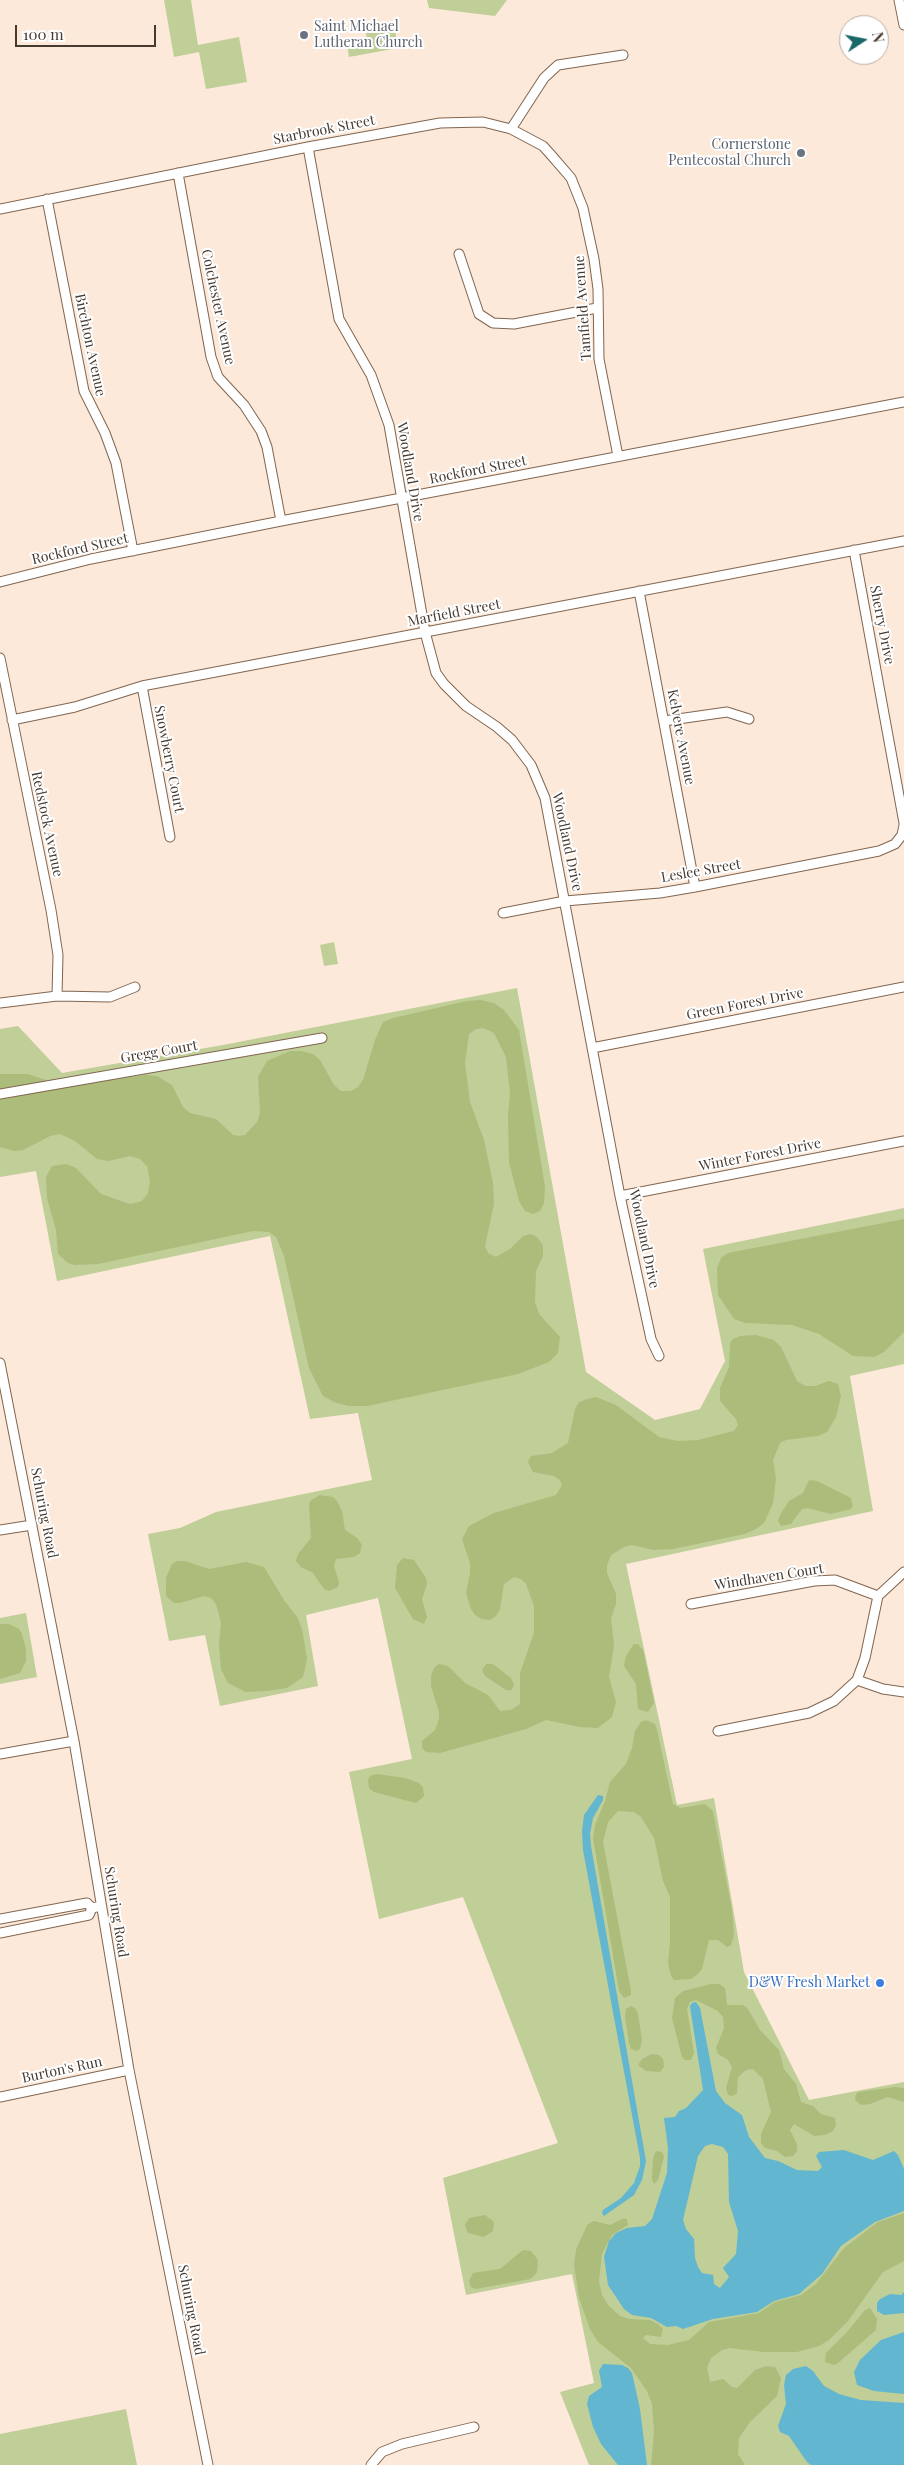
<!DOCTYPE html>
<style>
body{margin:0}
#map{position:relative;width:904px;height:2465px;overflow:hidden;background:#fce9da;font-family:"Playfair Display",serif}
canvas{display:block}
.north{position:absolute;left:839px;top:15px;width:50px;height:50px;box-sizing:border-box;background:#fff;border:1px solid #b5b0ac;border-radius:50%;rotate:79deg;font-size:14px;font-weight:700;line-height:20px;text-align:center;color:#46392f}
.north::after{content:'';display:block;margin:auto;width:18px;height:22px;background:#1a6768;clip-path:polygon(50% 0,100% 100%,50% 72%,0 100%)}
.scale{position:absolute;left:15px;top:25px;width:141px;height:22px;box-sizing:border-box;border:2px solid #46392f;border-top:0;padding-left:6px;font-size:15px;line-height:18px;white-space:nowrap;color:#46392f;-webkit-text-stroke:4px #fff;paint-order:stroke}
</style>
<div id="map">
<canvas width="904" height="2465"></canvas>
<div class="north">N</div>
<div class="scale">100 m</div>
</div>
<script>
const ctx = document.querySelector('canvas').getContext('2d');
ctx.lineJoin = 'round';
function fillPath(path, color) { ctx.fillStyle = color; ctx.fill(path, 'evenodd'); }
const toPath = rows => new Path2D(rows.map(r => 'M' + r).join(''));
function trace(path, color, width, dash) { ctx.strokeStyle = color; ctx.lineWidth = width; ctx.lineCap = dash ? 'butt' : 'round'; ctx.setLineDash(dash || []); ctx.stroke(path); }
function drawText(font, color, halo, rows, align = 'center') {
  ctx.font = font + ' "Playfair Display",serif'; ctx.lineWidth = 4; ctx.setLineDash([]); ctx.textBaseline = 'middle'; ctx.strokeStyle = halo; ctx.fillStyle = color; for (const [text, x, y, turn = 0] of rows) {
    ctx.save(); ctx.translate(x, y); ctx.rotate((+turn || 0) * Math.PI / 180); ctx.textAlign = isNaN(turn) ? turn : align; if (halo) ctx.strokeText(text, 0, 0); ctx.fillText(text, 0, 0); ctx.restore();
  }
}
fillPath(toPath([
 [164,0,191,0,198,45,239,37,247,82,206,89,199,52,174,57],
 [427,0,507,0,495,16,429,8],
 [395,29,398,48,349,57,347,44,367,40,366,33],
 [334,942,338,964,324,966,320,945],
 [517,988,586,1372,655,1420,700,1409,725,1361,703,1249,904,1208,904,1364,850,1376,873,1511,626,1564,677,1805,714,1798,744,1972,809,2100,904,2082,904,2465,589,2465,560,2392,594,2383,572,2274,466,2295,443,2178,558,2143,463,1897,379,1919,349,1772,412,1759,378,1598,306,1615,318,1686,220,1706,205,1635,169,1641,148,1534,180,1528,216,1512,372,1480,358,1413,310,1419,270,1236,57,1281,36,1171,0,1177,0,1029,18,1026,62,1073,223,1045],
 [26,1613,37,1677,0,1684,0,1618],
 [126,2409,137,2465,0,2465,0,2434]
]), '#c0ce98');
fillPath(toPath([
 [481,1000,494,1003,504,1010,519,1030,545,1187,544,1203,540,1211,533,1214,525,1211,519,1201,509,1162,508,1116,510,1093,506,1057,494,1033,483,1028,476,1029,469,1034,465,1063,470,1102,484,1140,493,1183,494,1204,485,1246,488,1253,496,1257,510,1249,523,1236,531,1234,538,1238,543,1246,543,1256,536,1271,535,1302,539,1314,560,1337,558,1353,549,1362,518,1374,367,1406,348,1406,334,1402,323,1396,309,1368,284,1256,276,1237,269,1232,253,1231,98,1264,75,1265,68,1263,58,1254,56,1230,47,1198,46,1177,52,1166,66,1164,76,1168,101,1194,130,1204,142,1201,148,1193,150,1181,147,1166,140,1159,130,1156,109,1161,97,1159,75,1141,60,1134,50,1136,23,1150,14,1151,0,1147,0,1074,28,1074,52,1082,72,1085,146,1075,157,1076,172,1085,183,1107,190,1113,216,1119,233,1135,239,1136,245,1135,257,1122,260,1113,258,1077,267,1061,290,1051,301,1051,313,1054,320,1060,334,1085,341,1091,351,1091,358,1087,363,1080,375,1040,383,1022,393,1018,467,1001],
 [904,1219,904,1332,884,1352,874,1357,853,1356,819,1334,792,1325,745,1323,734,1319,718,1295,717,1268,721,1258,728,1253],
 [756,1335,774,1340,781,1347,797,1381,805,1386,815,1386,829,1381,838,1384,841,1396,836,1417,827,1432,818,1436,786,1440,780,1443,773,1460,776,1479,773,1503,764,1523,756,1529,745,1534,673,1549,654,1550,632,1545,624,1547,611,1555,607,1565,607,1573,616,1594,616,1604,611,1618,614,1645,609,1677,616,1702,612,1717,598,1728,580,1727,546,1720,526,1729,440,1753,426,1752,422,1748,422,1741,435,1730,439,1719,439,1712,431,1686,431,1676,434,1668,439,1664,448,1666,465,1683,488,1695,500,1711,511,1710,520,1704,520,1673,534,1633,534,1606,526,1584,521,1579,514,1577,504,1584,500,1609,496,1616,490,1620,482,1619,475,1615,471,1609,466,1593,470,1573,470,1563,462,1539,469,1526,494,1513,556,1495,562,1485,560,1480,554,1476,533,1472,528,1462,531,1456,552,1453,568,1443,575,1409,579,1402,587,1399,596,1397,616,1405,659,1437,678,1441,698,1440,734,1431,738,1425,736,1419,720,1401,720,1388,729,1367,730,1343,733,1339,740,1336],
 [809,1480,817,1481,851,1498,853,1506,851,1509,831,1514,807,1508,802,1509,791,1524,781,1526,778,1521,780,1515,789,1501,803,1493],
 [320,1495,333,1497,337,1501,342,1511,345,1530,357,1538,362,1545,360,1553,354,1557,336,1559,334,1566,339,1582,338,1587,329,1591,324,1589,313,1573,301,1567,296,1561,298,1554,311,1538,309,1504,311,1500],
 [403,1558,414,1560,426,1578,427,1584,422,1599,427,1617,424,1624,413,1619,395,1588,397,1565],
 [177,1561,185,1561,209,1569,246,1562,264,1567,284,1600,297,1617,302,1629,307,1659,303,1677,287,1688,267,1691,246,1692,228,1683,221,1669,219,1644,221,1622,216,1604,211,1598,204,1596,180,1603,174,1603,166,1596,166,1578,172,1564],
 [0,1624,9,1624,19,1629,22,1634,26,1650,26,1661,20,1673,0,1679],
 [634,1644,638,1644,643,1650,653,1697,654,1703,648,1712,638,1709,636,1684,624,1666,626,1656],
 [486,1664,493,1664,511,1678,514,1684,512,1690,506,1690,485,1676,482,1670],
 [646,1720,655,1724,657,1730,673,1804,680,1808,705,1804,713,1811,732,1910,734,1935,731,1945,727,1947,718,1940,709,1940,702,1969,698,1974,691,1979,674,1980,671,1976,668,1963,670,1943,670,1897,663,1881,654,1838,641,1817,634,1812,618,1811,608,1822,603,1842,631,1991,631,1995,624,1998,619,1991,593,1838,595,1825,605,1801,610,1782,626,1764,632,1748,635,1731,641,1722],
 [377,1774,405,1778,419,1783,423,1787,424,1796,416,1803,374,1792,369,1788,368,1780,370,1776],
 [711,1984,719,1984,725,1988,727,2005,743,2005,748,2009,760,2030,779,2050,784,2069,796,2084,801,2102,813,2106,821,2114,835,2118,836,2125,833,2131,825,2135,814,2136,794,2124,790,2130,797,2144,797,2151,793,2156,785,2157,777,2151,765,2148,761,2143,761,2134,771,2112,763,2079,753,2069,746,2070,738,2077,737,2093,733,2096,728,2095,726,2088,732,2067,728,2060,718,2054,716,2048,724,2028,723,2017,718,2011,696,2000,690,2002,687,2009,694,2053,691,2060,685,2060,682,2057,672,2018,675,1998,683,1991],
 [631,2006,636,2009,638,2014,642,2040,640,2049,637,2051,631,2049,629,2043,625,2017,626,2009],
 [652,2054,659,2055,663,2059,664,2067,660,2072,646,2071,638,2065,642,2059],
 [895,2087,904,2088,904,2102,888,2097,870,2104,861,2105,855,2100,856,2094,859,2092],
 [656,2151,662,2152,664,2157,658,2180,654,2184,652,2179,653,2158],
 [904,2213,904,2261,883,2272,848,2321,829,2340,819,2346,797,2352,764,2352,730,2348,722,2350,711,2358,707,2368,710,2382,723,2379,732,2387,737,2388,755,2370,766,2366,775,2367,781,2378,777,2396,750,2422,739,2438,738,2454,745,2465,651,2465,654,2432,652,2404,647,2391,631,2368,598,2342,590,2329,579,2298,574,2265,576,2250,587,2225,594,2221,610,2225,622,2219,627,2219,628,2225,612,2235,602,2254,599,2281,602,2295,609,2306,620,2316,630,2319,650,2320,658,2324,663,2329,661,2337,646,2335,643,2338,650,2344,668,2345,689,2340,709,2322,759,2313,775,2302,801,2295,816,2284,844,2248,878,2222],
 [485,2215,494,2222,493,2231,484,2237,468,2233,465,2225,469,2218],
 [523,2250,531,2251,538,2260,537,2272,534,2276,530,2279,476,2289,471,2287,469,2281,473,2273,500,2269],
 [870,2308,877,2319,876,2330,838,2363,834,2365,825,2362,826,2353,847,2332,865,2310]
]), '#acbc7b');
fillPath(toPath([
 [598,1795,603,1796,603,1800,593,1818,590,1834,591,1846,646,2161,642,2180,634,2195,604,2216,602,2213,603,2210,621,2198,634,2183,640,2166,640,2158,583,1850,582,1831,584,1815],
 [696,2002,700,2008,716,2091,725,2103,742,2115,749,2137,765,2158,778,2161,797,2170,818,2171,822,2167,816,2156,819,2152,844,2150,873,2160,894,2151,898,2155,904,2169,904,2211,875,2222,841,2246,822,2274,799,2294,774,2301,757,2312,713,2319,683,2329,676,2326,667,2327,651,2318,632,2315,624,2309,608,2285,604,2257,609,2241,616,2233,627,2228,645,2226,652,2219,667,2173,668,2148,664,2118,675,2117,679,2111,686,2108,703,2090,690,2006,692,2003],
 [712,2144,723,2147,728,2154,729,2202,738,2231,736,2254,723,2268,729,2277,720,2288,714,2284,713,2275,702,2273,698,2267,695,2258,694,2239,686,2229,683,2220,698,2156,705,2146],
 [904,2292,904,2313,884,2315,877,2311,877,2303,880,2299,890,2294,901,2295],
 [904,2332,904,2394,874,2391,857,2385,854,2372,860,2360,881,2340],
 [603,2364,622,2365,628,2368,632,2373,640,2409,647,2465,618,2465,601,2444,593,2427,587,2404,589,2396,602,2387,599,2371],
 [806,2366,813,2371,824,2386,839,2394,861,2400,904,2403,904,2465,811,2465,807,2462,789,2436,780,2432,778,2426,786,2404,784,2385,786,2375,793,2369]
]), '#62b6d0');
const minor = toPath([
 [899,0,904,25],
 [511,129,544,78,558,65,623,55],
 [308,147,339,319,371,375,389,425,425,632,436,673,444,684,466,706,497,727,512,740,531,765,545,798,620,1196,651,1339,659,1356],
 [178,173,211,357,218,377,244,405,261,431,267,447,281,521],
 [47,199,84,391,105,433,116,463,133,551],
 [0,209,308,147,440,123,483,122,511,129,543,146,552,156,571,178,583,208,594,259,598,289,599,359,618,456],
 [459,254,479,314,493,323,514,324,597,308],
 [854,550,904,823],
 [0,582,91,559,281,521,904,402],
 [639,591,695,887],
 [0,658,51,910,58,955,57,996],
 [142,686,170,837],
 [12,720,75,707,142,686,904,541],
 [664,721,727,712,749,719],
 [503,913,565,901,660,893,695,887,879,851,895,844,902,835,904,825],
 [0,1003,57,996,110,997,135,987],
 [592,1048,904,987],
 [0,1094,322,1038],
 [620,1196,904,1141],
 [0,1363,74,1741,129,2070,208,2465],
 [0,1530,32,1525],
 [691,1604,814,1581,835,1580,878,1596],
 [857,1680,883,1689,904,1692],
 [718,1731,809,1713,834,1701,857,1680,865,1658,878,1596,904,1572],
 [0,1754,74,1741],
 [0,1919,87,1903,92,1908,101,1906],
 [0,1933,89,1915,92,1908],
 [0,2097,129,2070],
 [371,2465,382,2452,402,2444,474,2427]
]);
trace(minor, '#81654f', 11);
trace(minor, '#fff', 9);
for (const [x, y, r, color] of [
 [304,35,5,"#6b7280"],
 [801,153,5,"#6b7280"],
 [880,1983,5,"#3f7fe0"]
]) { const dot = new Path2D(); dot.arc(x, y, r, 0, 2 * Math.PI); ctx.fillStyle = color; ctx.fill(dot); trace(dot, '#fff', 2); }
drawText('14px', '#5b616d', '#fff', [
 ["Saint Michael",314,27],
 ["Lutheran Church",314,43],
 ["Cornerstone",791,145,"right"],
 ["Pentecostal Church",791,161,"right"]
], 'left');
drawText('14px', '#46392f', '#fff', [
 ["Starbrook Street",324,130,-11],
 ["Colchester Avenue",218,307,78],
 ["Tamfield Avenue",583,308,-94],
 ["Birchton Avenue",90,345,78],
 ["Rockford Street",478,470,-11],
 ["Woodland Drive",410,472,80],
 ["Rockford Street",80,549,-13],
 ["Marfield Street",454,613,-11],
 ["Sherry Drive",882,625,79],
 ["Kelvere Avenue",681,737,79],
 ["Snowberry Court",169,759,79],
 ["Redstock Avenue",47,824,78],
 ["Woodland Drive",567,842,78],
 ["Leslee Street",701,871,-10],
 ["Green Forest Drive",745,1004,-11],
 ["Gregg Court",159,1052,-10],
 ["Winter Forest Drive",760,1155,-11],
 ["Woodland Drive",644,1239,78],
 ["Schuring Road",44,1513,79],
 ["Windhaven Court",769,1577,-9],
 ["Schuring Road",116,1912,81],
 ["Burton's Run",62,2070,-12],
 ["Schuring Road",191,2310,79]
]);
drawText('14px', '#366cbe', '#fff', [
 ["D&W Fresh Market",870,1983]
], 'right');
</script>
